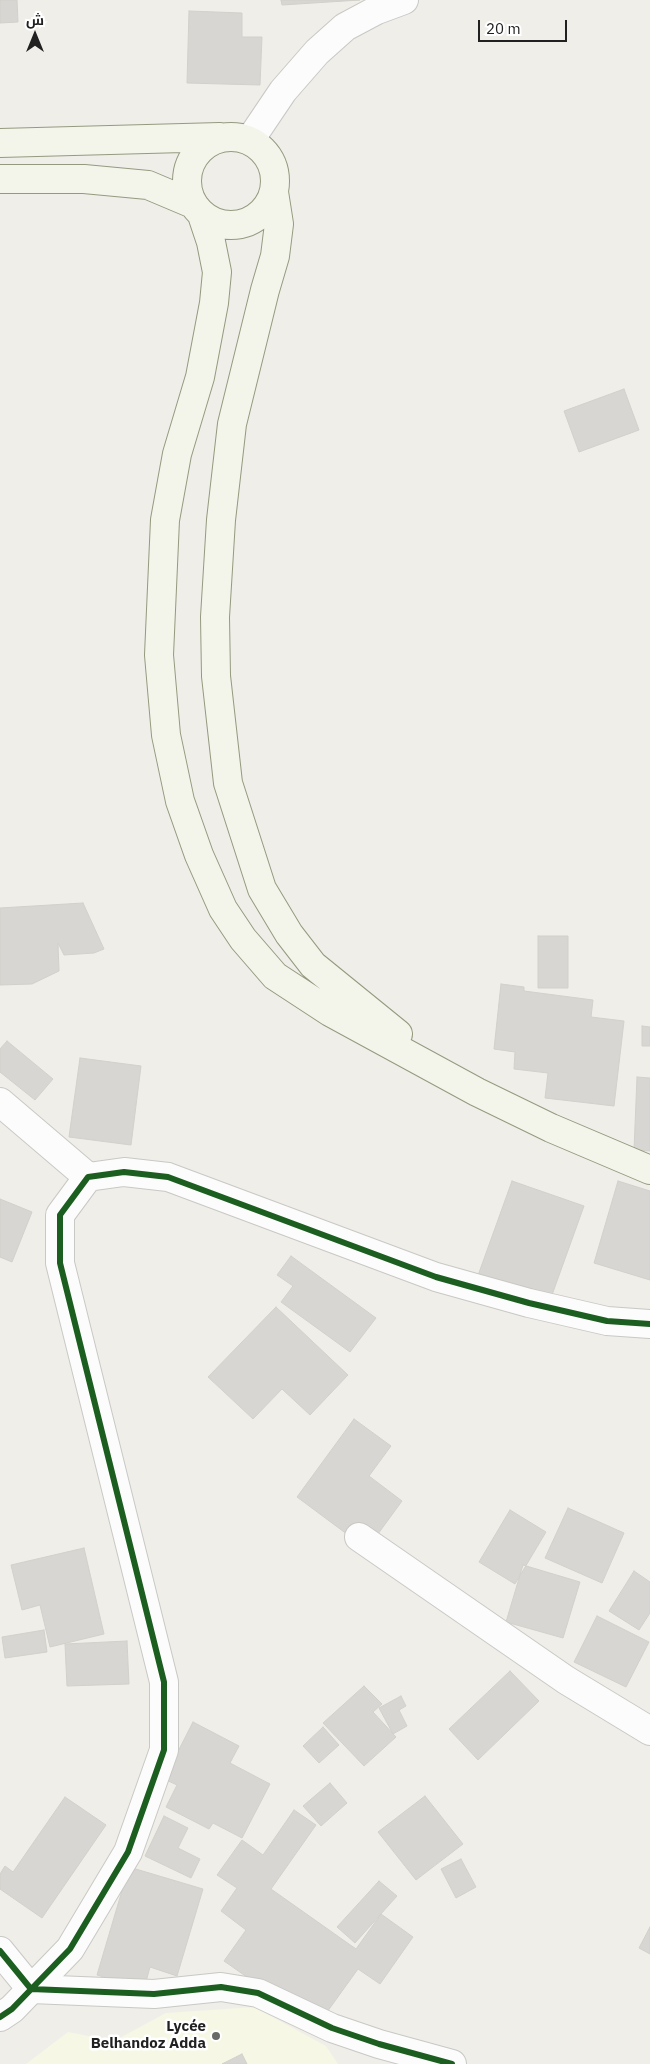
<!DOCTYPE html>
<meta charset="utf-8">
<style>
body{margin:0}
#map{position:relative;width:650px;height:2064px;overflow:hidden;background:#efeee9;font-family:"IBM Plex Sans",Cairo,sans-serif}
canvas{display:block}
.north{position:absolute;left:10px;top:10px;width:50px;height:50px;-webkit-text-stroke:4px #fff;paint-order:stroke;rotate:0deg;font-size:14px;font-weight:700;line-height:20px;text-align:center;color:#212121}
.north::after{content:'';display:block;margin:auto;width:18px;height:22px;background:#212121;clip-path:polygon(50% 0,100% 100%,50% 72%,0 100%)}
.scale{position:absolute;left:478px;top:20px;width:89px;height:22px;box-sizing:border-box;border:2px solid #212121;border-top:0;padding-left:6px;font-size:15px;line-height:18px;white-space:nowrap;color:#212121;-webkit-text-stroke:4px #fff;paint-order:stroke}
</style>
<div id="map">
<canvas width="650" height="2064"></canvas>
<div class="north">ش</div>
<div class="scale">20 m</div>
</div>
<script>
const ctx = document.querySelector('canvas').getContext('2d');
ctx.lineJoin = 'round';
function fillPath(path, color) { ctx.fillStyle = color; ctx.fill(path, 'evenodd'); }
const toPath = rows => new Path2D(rows.map(r => 'M' + r).join(''));
function trace(path, color, width, dash) { ctx.strokeStyle = color; ctx.lineWidth = width; ctx.lineCap = dash ? 'butt' : 'round'; ctx.setLineDash(dash || []); ctx.stroke(path); }
function drawText(font, color, halo, rows, align = 'center') {
  ctx.font = font + ' "IBM Plex Sans",sans-serif'; ctx.lineWidth = 5; ctx.setLineDash([]); ctx.textBaseline = 'middle'; ctx.strokeStyle = halo; ctx.fillStyle = color; for (const [text, x, y, turn = 0] of rows) {
    ctx.save(); ctx.translate(x, y); ctx.rotate((+turn || 0) * Math.PI / 180); ctx.textAlign = isNaN(turn) ? turn : align; if (halo) ctx.strokeText(text, 0, 0); ctx.fillText(text, 0, 0); ctx.restore();
  }
}
fillPath(toPath([
 [254,2007,326,2046,338,2064,26,2064,68,2032,114,2041,166,2013]
]), '#f6f7e5');
const building = toPath([
 [0,0,17,0,18,22,0,23,0,0],
 [281,0,360,0,282,5,281,0],
 [189,11,242,13,242,37,262,37,260,85,187,83,189,11],
 [624,389,639,430,579,452,564,411,624,389],
 [83,903,104,949,94,953,64,955,58,943,59,971,32,984,0,985,0,908,83,903],
 [538,936,568,936,568,988,538,988,538,936],
 [501,984,524,987,524,991,593,1000,591,1017,624,1021,614,1106,545,1098,548,1073,514,1069,515,1052,494,1049,501,984],
 [642,1026,650,1027,650,1046,642,1046,642,1026],
 [7,1041,53,1079,35,1100,0,1072,0,1049,7,1041],
 [80,1058,141,1066,131,1145,69,1137,80,1058],
 [637,1077,650,1078,650,1151,634,1150,637,1077],
 [512,1181,584,1206,548,1306,476,1281,512,1181],
 [618,1181,650,1191,650,1280,594,1263,618,1181],
 [0,1199,32,1212,12,1262,0,1257,0,1199],
 [291,1256,376,1318,350,1352,281,1302,293,1286,277,1275,291,1256],
 [276,1307,348,1375,310,1415,282,1389,253,1419,208,1377,276,1307],
 [354,1419,391,1446,369,1476,402,1501,367,1549,297,1497,354,1419],
 [568,1508,624,1533,602,1583,545,1558,568,1508],
 [510,1510,546,1532,515,1584,479,1562,510,1510],
 [84,1548,104,1634,50,1647,40,1605,22,1610,11,1565,84,1548],
 [523,1565,580,1582,563,1638,506,1622,523,1565],
 [634,1571,650,1582,650,1613,639,1630,609,1611,634,1571],
 [597,1616,649,1642,626,1687,574,1662,597,1616],
 [44,1630,47,1652,5,1658,2,1637,44,1630],
 [127,1641,129,1684,67,1686,65,1644,127,1641],
 [510,1671,539,1701,478,1760,449,1729,510,1671],
 [364,1686,382,1704,373,1712,396,1737,364,1766,323,1723,364,1686],
 [401,1696,406,1706,399,1710,407,1726,393,1734,379,1708,401,1696],
 [193,1722,239,1746,230,1763,270,1784,242,1838,213,1823,209,1829,166,1807,177,1785,164,1779,193,1722],
 [323,1727,339,1745,319,1763,303,1746,323,1727],
 [330,1783,347,1803,321,1826,303,1806,330,1783],
 [425,1796,463,1844,416,1880,378,1832,425,1796],
 [65,1797,106,1825,42,1918,0,1889,0,1874,5,1866,13,1872,65,1797],
 [294,1810,316,1825,271,1889,356,1949,381,1914,413,1937,380,1984,358,1969,317,2026,224,1961,246,1930,221,1911,237,1888,217,1875,242,1840,263,1855,294,1810],
 [164,1816,188,1828,178,1848,200,1859,191,1878,145,1856,164,1816],
 [461,1859,476,1887,456,1898,441,1869,461,1859],
 [129,1867,203,1889,177,1976,150,1967,144,1989,97,1975,129,1867],
 [379,1881,397,1896,355,1943,337,1927,379,1881],
 [650,1927,650,1954,639,1948,650,1927],
 [242,2054,247,2064,222,2064,242,2054]
]);
fillPath(building, '#d7d6d2');
trace(building, '#d2d0ca', 1);
const minor = toPath([
 [0,1102,88,1177],
 [359,1537,566,1680,650,1731],
 [0,1951,31,1989,154,1994,221,1987,258,1993,332,2028,379,2044,452,2064]
]);
const tertiary = toPath([
 [250,140,283,91,317,52,345,27,377,10,404,0],
 [0,2017,12,2009,70,1949,128,1852,164,1750,164,1682,60,1263,60,1215,88,1177,124,1172,168,1177,436,1277,529,1303,607,1321,650,1324]
]);
const secondary = toPath([
 '187 181a44 44 0 1 1 88 0a44 44 0 1 1-88 0Z',
 [0,143,220,137],
 [0,179,84,179,148,185,193,204],
 [274,192,279,224,275,256,265,290,232,424,221,520,215,617,216,676,228,783,262,889,289,934,313,965,398,1034],
 [202,215,211,242,217,272,214,303,200,377,177,454,165,520,159,655,166,735,180,801,199,855,223,909,243,939,275,976,330,1012,477,1092,551,1128,650,1170]
]);
trace(minor, '#c8c8c5', 30);
trace(tertiary, '#c8c8c5', 30);
trace(secondary, '#959a7f', 30);
trace(minor, '#fdfcfc', 28);
trace(tertiary, '#fdfcfc', 28);
trace(secondary, '#f3f5eb', 28);
trace(toPath([
 [0,1951,31,1989,154,1994,221,1987,258,1993,332,2028,379,2044,452,2064],
 [0,2017,12,2009,70,1949,128,1852,164,1750,164,1682,60,1263,60,1215,88,1177,124,1172,168,1177,436,1277,529,1303,607,1321,650,1324]
]), '#1b5e20', 6);
for (const [x, y, r, color] of [
 [216,2036,5,"#696967"]
]) { const dot = new Path2D(); dot.arc(x, y, r, 0, 2 * Math.PI); ctx.fillStyle = color; ctx.fill(dot); trace(dot, '#fff', 2); }
drawText('bold 15px', '#212121', '#fff', [
 ["Lycée",206,2027],
 ["Belhandoz Adda",206,2044]
], 'right');
</script>
